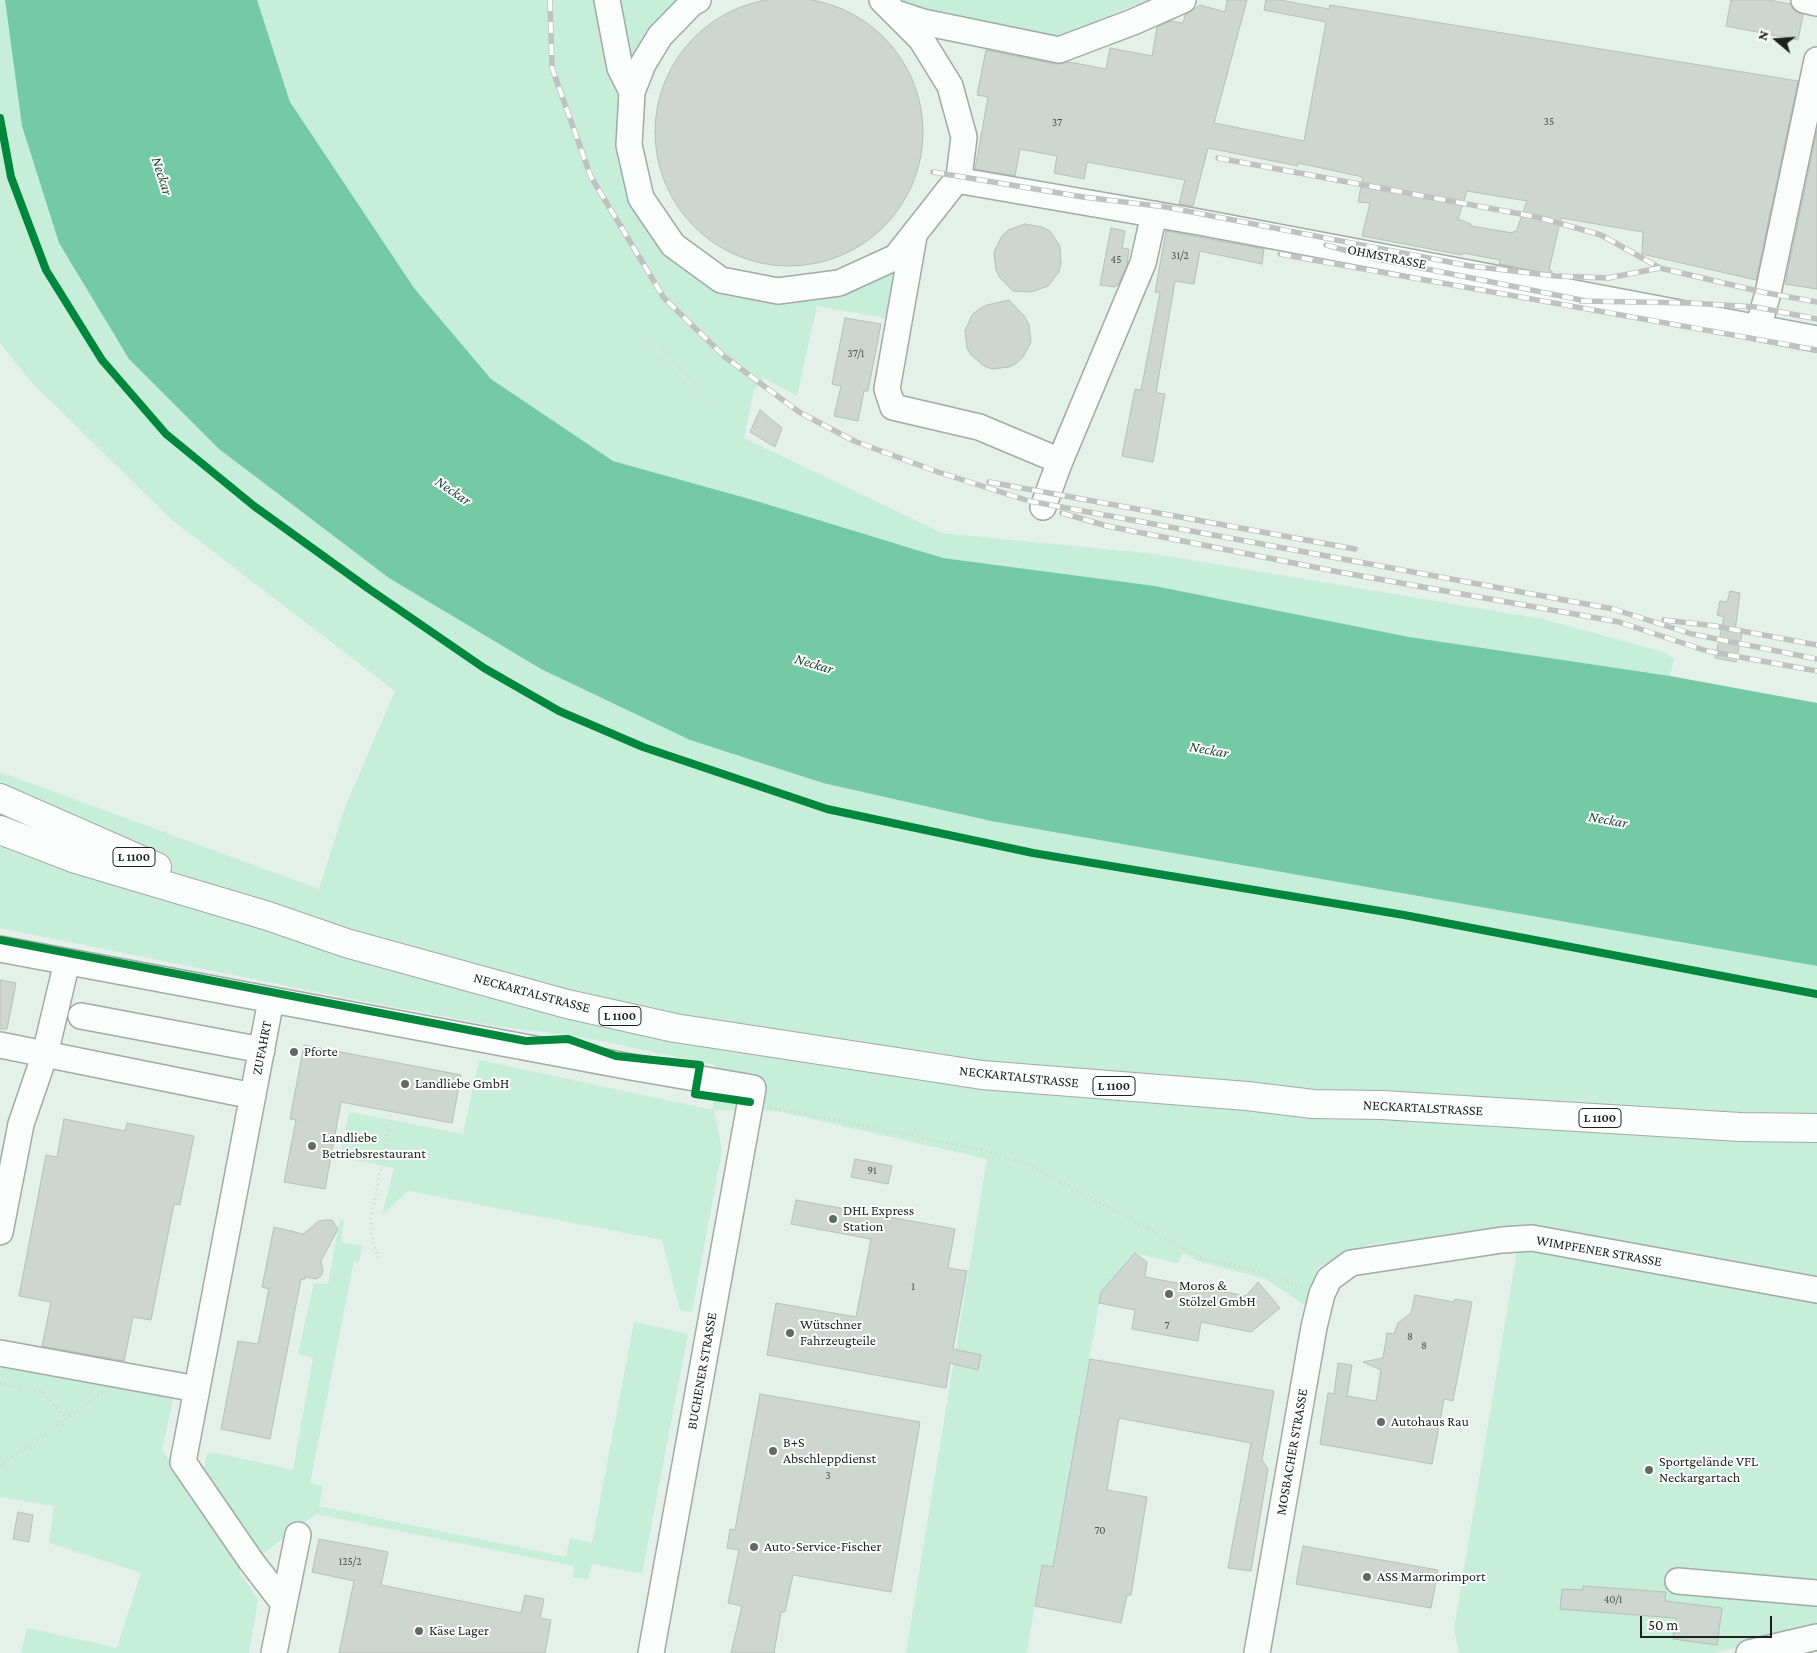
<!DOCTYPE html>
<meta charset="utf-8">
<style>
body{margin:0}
#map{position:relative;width:1817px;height:1653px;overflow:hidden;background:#e4f0ea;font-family:"Crimson Pro",serif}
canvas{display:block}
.north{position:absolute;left:1752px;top:15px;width:50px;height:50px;-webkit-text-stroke:4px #fff;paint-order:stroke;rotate:288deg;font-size:14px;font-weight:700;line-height:20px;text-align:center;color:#1b221e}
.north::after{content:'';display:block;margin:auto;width:18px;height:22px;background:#1b221e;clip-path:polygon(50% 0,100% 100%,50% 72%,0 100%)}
.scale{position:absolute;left:1640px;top:1616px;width:132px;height:22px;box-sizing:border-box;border:2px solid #1b221e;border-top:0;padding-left:6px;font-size:15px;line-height:18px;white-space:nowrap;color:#1b221e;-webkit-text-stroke:4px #fff;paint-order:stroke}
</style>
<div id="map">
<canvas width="1817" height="1653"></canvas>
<div class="north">N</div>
<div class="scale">50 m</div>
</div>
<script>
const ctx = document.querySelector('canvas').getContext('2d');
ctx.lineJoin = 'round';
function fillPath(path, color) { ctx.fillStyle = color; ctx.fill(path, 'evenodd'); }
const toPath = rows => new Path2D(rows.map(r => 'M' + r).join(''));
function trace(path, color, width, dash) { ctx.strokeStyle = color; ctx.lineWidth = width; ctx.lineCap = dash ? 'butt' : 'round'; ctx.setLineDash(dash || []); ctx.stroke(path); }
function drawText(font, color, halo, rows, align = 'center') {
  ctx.font = font + ' "Crimson Pro",serif'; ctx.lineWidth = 4; ctx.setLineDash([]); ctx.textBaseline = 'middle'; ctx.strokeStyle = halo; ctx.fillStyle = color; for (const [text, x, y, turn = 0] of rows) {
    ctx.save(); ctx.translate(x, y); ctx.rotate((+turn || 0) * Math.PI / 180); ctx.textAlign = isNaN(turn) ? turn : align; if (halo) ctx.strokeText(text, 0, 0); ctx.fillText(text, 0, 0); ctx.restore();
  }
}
fillPath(toPath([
 [0,0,5,0,22,126,59,243,129,359,219,449,389,578,541,669,690,740,823,783,991,821,1817,966,1817,1630,1713,1653,1459,1653,1454,1629,1517,1251,1519,1227,1367,1245,1318,1267,1305,1305,1266,1279,1198,1261,1183,1253,1178,1263,1135,1253,1101,1292,1053,1567,1041,1565,1027,1653,906,1653,987,1159,778,1111,714,1110,722,1150,692,1312,680,1310,662,1240,408,1191,382,1215,394,1168,340,1157,349,1112,463,1134,479,1060,713,1110,715,1065,582,1037,495,1026,362,1001,0,928,0,772,319,889,346,805,395,691,172,520,30,381,0,343],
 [257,0,687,0,639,55,640,210,749,294,904,257,891,319,817,306,797,396,764,378,754,390,744,438,942,533,1155,554,1542,619,1664,652,1674,659,1670,676,1409,637,1155,586,943,558,753,500,613,461,491,379,414,288,290,102],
 [640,332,714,408,676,370],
 [893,0,1147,0,1056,38,914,13],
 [340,1219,344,1221,341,1242,362,1246,359,1262,354,1261,310,1483,323,1486,319,1506,566,1557,570,1538,592,1543,634,1322,688,1334,642,1574,592,1564,588,1580,573,1577,574,1566,316,1514,258,1557,204,1472,205,1461,207,1455,211,1452,293,1470,313,1358,298,1354,314,1283,328,1284],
 [5,1363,174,1394,162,1450,243,1568,239,1571,258,1600,249,1653,21,1653,27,1628,117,1648,141,1573,49,1543,54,1506,0,1497,0,1369]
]), '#c6eed9');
fillPath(toPath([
 [5,0,257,0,290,102,414,288,491,379,613,461,753,500,943,558,1155,586,1409,637,1670,676,1817,703,1817,966,991,821,823,783,690,740,541,669,389,578,219,449,129,359,59,243,22,126]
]), '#73caa4');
const building = toPath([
 '655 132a134 134 0 1 1 268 0a134 134 0 1 1-268 0Z',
 [1227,0,1247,0,1214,123,1304,141,1326,22,1264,10,1266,0,1280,0,1329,9,1330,5,1798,81,1756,280,1642,254,1643,232,1561,218,1549,270,1552,271,1552,274,1499,264,1500,260,1463,253,1462,255,1362,236,1370,203,1358,202,1363,177,1298,163,1298,166,1208,148,1193,206,1179,204,1185,180,1087,162,1084,179,1054,173,1057,156,1020,149,1015,176,975,169,988,97,977,95,986,50,1056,64,1069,62,1106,69,1110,48,1152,56,1157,27,1171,21,1183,23,1185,15,1200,5,1225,12,1227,0],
 [1467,191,1527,201,1516,232,1514,231,1513,233,1471,226,1471,224,1458,219,1467,191],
 [1731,0,1769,0,1790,4,1795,11,1803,15,1798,40,1726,26,1731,0],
 [1817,130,1817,289,1785,284,1817,130],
 [1025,224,1042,227,1050,231,1060,246,1061,263,1059,272,1048,286,1031,292,1013,291,1000,278,996,270,994,252,1002,236,1008,230,1025,224],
 [1111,228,1125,231,1122,248,1129,249,1127,265,1118,285,1116,285,1115,287,1100,285,1111,228],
 [1166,231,1264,249,1262,264,1200,251,1194,284,1175,281,1156,393,1165,394,1153,462,1122,456,1135,389,1141,390,1160,293,1155,292,1166,231],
 [1009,300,1025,317,1029,325,1031,342,1023,357,1017,363,1009,367,992,369,984,366,971,355,967,348,965,331,972,315,979,309,987,305,1009,300],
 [845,318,881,324,868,391,864,391,858,421,834,416,841,386,832,384,845,318],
 [760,410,782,428,775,447,750,432,760,410],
 [1730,591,1740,593,1735,631,1742,633,1736,662,1715,658,1724,617,1717,615,1720,601,1727,602,1730,591],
 [0,980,16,983,7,1029,0,1029,0,980],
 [304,1045,461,1075,452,1123,341,1102,325,1189,284,1182,296,1120,290,1119,304,1045],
 [64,1119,125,1131,127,1123,194,1136,180,1205,174,1204,151,1320,133,1317,124,1361,42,1346,51,1302,19,1296,46,1155,57,1157,64,1119],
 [855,1159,892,1166,888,1184,851,1177,855,1159],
 [796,1200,955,1229,948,1268,967,1271,953,1349,981,1355,978,1370,950,1363,946,1388,767,1355,776,1303,856,1317,871,1239,791,1224,796,1200],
 [327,1220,332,1220,338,1229,321,1261,323,1271,321,1276,316,1279,305,1277,304,1280,301,1279,270,1439,221,1429,238,1341,258,1344,269,1289,262,1287,274,1227,303,1234,319,1221,327,1220],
 [1135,1253,1147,1262,1145,1277,1246,1296,1258,1282,1280,1308,1251,1332,1201,1322,1198,1341,1132,1329,1135,1310,1099,1303,1101,1292,1135,1253],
 [1415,1295,1454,1302,1455,1299,1472,1302,1453,1401,1444,1399,1432,1464,1320,1444,1328,1393,1334,1394,1338,1363,1352,1365,1347,1396,1376,1401,1381,1370,1363,1362,1383,1358,1387,1333,1394,1334,1398,1323,1411,1313,1415,1295],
 [1090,1359,1274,1391,1262,1460,1268,1469,1251,1571,1228,1568,1251,1443,1119,1418,1107,1490,1147,1497,1131,1595,1127,1595,1121,1623,1035,1606,1042,1565,1053,1567,1090,1359],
 [760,1394,920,1422,891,1592,793,1575,785,1612,781,1612,774,1653,731,1653,742,1606,728,1603,739,1550,727,1548,730,1529,735,1530,760,1394],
 [18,1512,33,1515,29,1542,13,1539,18,1512],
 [319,1539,388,1552,381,1585,521,1613,525,1595,544,1599,540,1618,551,1620,545,1653,339,1653,354,1581,312,1572,319,1539],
 [1303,1546,1438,1570,1431,1608,1296,1584,1303,1546],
 [1583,1586,1666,1592,1665,1601,1722,1608,1717,1645,1673,1639,1676,1618,1560,1609,1562,1589,1583,1590,1583,1586]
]);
fillPath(building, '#ced6d2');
trace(building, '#b6bfba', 1);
const minor = toPath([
 [607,0,620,68,632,92],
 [698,0,692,3,660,36,643,64,632,92,629,145,641,198,673,245,721,280,778,291,839,283,896,257,959,177,964,137,950,86,921,39,882,0],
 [1804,0,1817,3],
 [899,14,923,22,1059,50,1133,22,1183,0],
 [956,180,1199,222,1817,339],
 [914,236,887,389,893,407,979,427,1060,461],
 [1758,328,1768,293,1817,60],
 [1043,507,1060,461,1143,263,1154,214],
 [0,949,631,1067,753,1088,651,1653],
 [271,1000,183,1462,251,1561,284,1604],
 [81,1016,262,1050],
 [0,1045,253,1096],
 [0,1232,21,1124,45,1054,67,962],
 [0,1353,197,1389],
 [1678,1581,1817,1593],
 [274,1653,298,1535],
 [1257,1653,1314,1327,1322,1294,1329,1279,1351,1263,1502,1240,1532,1238,1817,1290],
 [1749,1653,1817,1637]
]);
const major = toPath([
 [0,798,157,867],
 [0,830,73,858,268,916,346,943,567,1004,675,1028,982,1075,1247,1096,1313,1104,1382,1105,1740,1127,1817,1128]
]);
trace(minor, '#a1aaa6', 28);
trace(major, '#a1aaa6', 30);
trace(toPath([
 [770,1107,983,1150,1026,1164,1091,1198,1202,1258,1259,1272,1302,1287],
 [378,1258,371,1235,371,1219,391,1114],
 [0,1384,42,1391,66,1418],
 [0,1466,103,1392]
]), '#d2d6d4', 3, [1, 4]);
trace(minor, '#fbfdfc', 25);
trace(major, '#fbfdfc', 28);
const rail = toPath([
 [550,0,552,68,591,177,664,298,725,357,799,412,854,441,938,472,1029,501,1613,609,1692,634,1817,659],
 [1218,158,1537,217,1601,235,1660,268],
 [933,172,1083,197,1166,207,1470,266,1556,276,1608,278,1660,268,1762,292,1817,302],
 [1326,245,1377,259,1586,301],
 [1280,254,1817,350],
 [1581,301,1690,303,1756,307,1817,319],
 [989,482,1355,549],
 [1062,513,1107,526,1339,572,1619,622,1707,651,1817,671],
 [1664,620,1715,626,1817,645]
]);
trace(rail, '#bfc2c0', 5.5);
trace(rail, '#fff', 4, [11]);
trace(toPath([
 [0,118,11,177,46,270,102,360,166,434,254,506,369,589,484,668,559,711,643,747,827,809,1033,853,1404,915,1817,994],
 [0,940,526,1041,568,1039,616,1056,700,1065,695,1094,750,1102]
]), '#00873e', 8);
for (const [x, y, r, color] of [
 [294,1052,5,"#616a65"],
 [405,1084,5,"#616a65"],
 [312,1146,5,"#616a65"],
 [833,1219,5,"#616a65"],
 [1169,1294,5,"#616a65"],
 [790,1333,5,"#616a65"],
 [1381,1422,5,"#616a65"],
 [773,1451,5,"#616a65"],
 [1649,1470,5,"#616a65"],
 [754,1547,5,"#616a65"],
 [1367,1577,5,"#616a65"],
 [419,1631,5,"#616a65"]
]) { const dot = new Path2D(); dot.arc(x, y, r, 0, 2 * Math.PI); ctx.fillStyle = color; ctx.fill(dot); trace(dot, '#fff', 2); }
drawText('11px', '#4a514d', null, [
 ["35",1549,122],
 ["37",1057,123],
 ["31/2",1180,256],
 ["45",1116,260],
 ["37/1",856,354],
 ["91",872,1171],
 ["1",913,1287],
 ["7",1167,1326],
 ["8",1410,1337],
 ["8",1424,1346],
 ["3",828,1476],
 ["70",1100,1531],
 ["125/2",350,1562],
 ["40/1",1613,1600]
]);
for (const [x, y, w] of [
 [134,857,42],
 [620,1016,42],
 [1114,1086,42],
 [1600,1118,42]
]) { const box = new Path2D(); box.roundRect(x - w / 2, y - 9.5, w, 19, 4); ctx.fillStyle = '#fff'; ctx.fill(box); trace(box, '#1b221e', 1); }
drawText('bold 12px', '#1b221e', null, [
 ["L 1100",134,857],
 ["L 1100",620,1016],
 ["L 1100",1114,1086],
 ["L 1100",1600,1118]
]);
drawText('14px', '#1b221e', '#fff', [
 ["OHMSTRASSE",1387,257,11],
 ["NECKARTALSTRASSE",532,993,15],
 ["ZUFAHRT",262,1048,-79],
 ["NECKARTALSTRASSE",1019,1077,6],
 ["NECKARTALSTRASSE",1423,1108,3],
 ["WIMPFENER STRASSE",1599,1251,10],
 ["BUCHENER STRASSE",702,1371,-80],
 ["MOSBACHER STRASSE",1292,1452,-80]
]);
drawText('14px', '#1b221e', '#fff', [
 ["Pforte",304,1052],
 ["Landliebe GmbH",415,1084],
 ["Landliebe",322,1138],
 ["Betriebsrestaurant",322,1154],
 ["DHL Express",843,1211],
 ["Station",843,1227],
 ["Moros &",1179,1286],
 ["Stölzel GmbH",1179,1302],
 ["Wütschner",800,1325],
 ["Fahrzeugteile",800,1341],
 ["Autohaus Rau",1391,1422],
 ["B+S",783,1443],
 ["Abschleppdienst",783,1459],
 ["Sportgelände VFL",1659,1462],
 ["Neckargartach",1659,1478],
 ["Auto-Service-Fischer",764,1547],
 ["ASS Marmorimport",1377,1577],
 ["Käse Lager",429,1631]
], 'left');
drawText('italic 15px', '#1d4c37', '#fff', [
 ["Neckar",162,176,72],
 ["Neckar",453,491,34],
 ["Neckar",814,664,17],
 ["Neckar",1209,750,10],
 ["Neckar",1608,820,10]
]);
</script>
